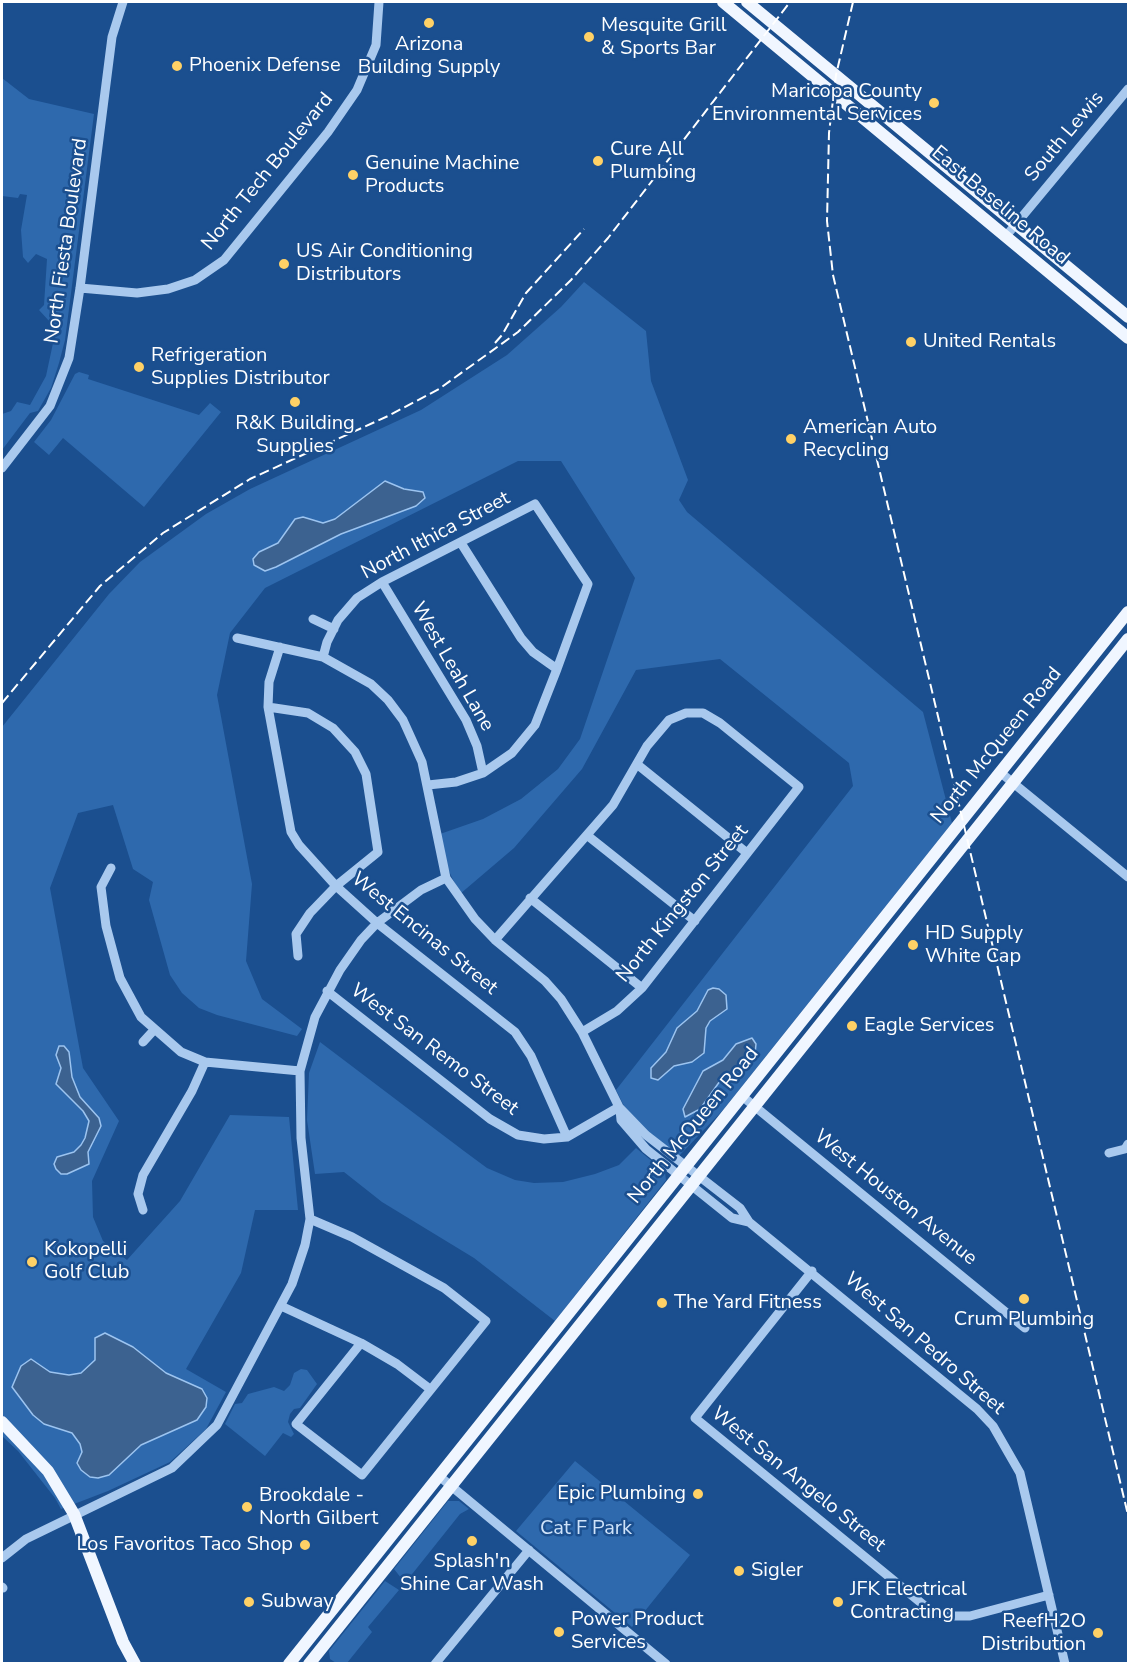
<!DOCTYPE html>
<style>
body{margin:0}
#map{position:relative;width:1130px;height:1665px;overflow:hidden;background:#1b4f8f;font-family:"Nunito Sans",sans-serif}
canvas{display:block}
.frame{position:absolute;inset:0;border:3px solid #fff;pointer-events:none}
</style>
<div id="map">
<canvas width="1130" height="1665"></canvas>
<div class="frame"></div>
</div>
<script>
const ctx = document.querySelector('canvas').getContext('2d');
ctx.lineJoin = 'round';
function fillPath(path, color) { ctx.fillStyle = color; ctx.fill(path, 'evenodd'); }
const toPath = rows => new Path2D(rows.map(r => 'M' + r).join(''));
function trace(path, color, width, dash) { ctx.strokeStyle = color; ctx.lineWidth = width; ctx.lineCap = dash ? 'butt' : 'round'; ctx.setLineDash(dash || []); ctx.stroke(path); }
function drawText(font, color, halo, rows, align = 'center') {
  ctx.font = font + ' "Nunito Sans",sans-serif'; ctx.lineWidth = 5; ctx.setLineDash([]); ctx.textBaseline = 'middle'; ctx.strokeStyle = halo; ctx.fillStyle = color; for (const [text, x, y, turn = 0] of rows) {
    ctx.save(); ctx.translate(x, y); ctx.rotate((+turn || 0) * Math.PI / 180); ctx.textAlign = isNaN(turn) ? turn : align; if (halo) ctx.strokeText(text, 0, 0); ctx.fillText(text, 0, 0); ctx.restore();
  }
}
fillPath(toPath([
 [2,78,29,99,94,114,65,340,59,363,51,388,38,411,30,413,2,450,2,414,11,411,17,402,30,405,46,376,56,329,49,327,50,322,39,310,44,305,47,259,36,254,28,263,23,257,21,230,27,195,20,194,18,198,2,196],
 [584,282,646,331,651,381,688,480,679,500,687,512,923,712,952,823,723,1110,679,1156,646,1132,624,1106,616,1090,853,786,849,763,720,659,636,670,582,769,514,848,460,894,446,865,440,834,483,819,521,799,558,769,580,739,635,578,561,461,518,461,265,588,230,633,217,695,252,884,246,961,262,999,302,1029,297,1036,217,1015,199,1008,182,993,170,975,149,900,153,882,133,869,113,805,78,813,50,888,83,1068,119,1121,92,1181,93,1217,103,1241,127,1260,180,1201,230,1115,289,1117,298,1210,255,1210,241,1273,186,1369,226,1392,206,1429,170,1462,108,1491,61,1509,55,1498,18,1451,2,1436,2,727,109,594,140,562,206,514,250,489,421,410,507,355,561,307],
 [79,372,89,375,88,379,199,415,210,403,221,412,144,507,63,438,49,455,34,442,51,420,75,374],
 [320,1042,464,1151,487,1168,515,1180,534,1183,563,1182,595,1174,619,1165,636,1148,665,1172,666,1180,555,1321,474,1258,382,1202,344,1172,315,1174,307,1120,309,1073],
 [301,1369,307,1370,317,1384,300,1408,294,1409,290,1414,288,1422,294,1434,291,1437,283,1433,265,1456,225,1424,235,1404,242,1403,248,1394,274,1387,284,1391,290,1385,294,1373],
 [575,1461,690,1555,632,1627,516,1531],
 [448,1501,459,1501,469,1509,460,1514,405,1583,394,1569],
 [385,1581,399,1590,368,1627,372,1632,347,1663,336,1663,330,1659,329,1651]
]), '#2e69ad');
const water = toPath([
 [385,481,404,489,423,492,425,498,416,506,341,534,276,567,265,571,254,565,253,559,259,552,278,543,295,519,303,517,323,523,335,519,385,481],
 [713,988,719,989,726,995,727,1009,710,1021,706,1028,704,1053,692,1062,674,1066,658,1080,651,1078,651,1068,666,1052,677,1028,697,1011,708,990,713,988],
 [752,1038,756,1044,755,1054,720,1081,700,1109,685,1117,683,1109,703,1071,723,1060,736,1044,752,1038],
 [59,1046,64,1046,69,1052,72,1077,80,1097,99,1118,101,1126,88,1152,89,1164,67,1174,61,1174,56,1169,54,1164,57,1157,74,1152,81,1145,85,1138,89,1121,83,1111,56,1084,61,1068,56,1055,59,1046],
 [105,1333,133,1347,166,1373,202,1389,207,1398,206,1407,197,1420,141,1445,109,1475,98,1478,90,1477,81,1470,77,1463,82,1452,80,1444,72,1433,44,1424,33,1415,12,1387,21,1366,31,1359,50,1372,69,1375,81,1373,95,1360,95,1338,105,1333]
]);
fillPath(water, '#3c6290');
trace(water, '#9cc4f0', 1.5);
trace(toPath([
 [1006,236,1128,89],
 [80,288,137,293,168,289,195,280,224,260,328,132,357,90,376,45,379,2],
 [2,468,50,406,69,358,80,288,112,37,123,2],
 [461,543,521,638,533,652,557,669],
 [382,582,466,720,477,746,483,773],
 [313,619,334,629],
 [237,638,323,657,371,684,388,700,403,720,422,762,446,878,475,919,495,940,545,981,561,999,582,1032,619,1107,646,1135,740,1208,749,1222,977,1409,993,1426,1020,1473,1065,1664],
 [280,647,269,682,268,707,291,832,299,845,336,886,377,923,515,1032,531,1056,567,1137],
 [323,657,327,642,338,620,357,598,382,582,535,504,588,584,557,669,535,725,512,753,483,773,456,782,428,785],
 [268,707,308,713,333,728,355,752,366,774,378,852,336,886,310,913,296,934,298,956],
 [638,765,747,853],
 [1001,773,1128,877],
 [588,836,695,921],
 [111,868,101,887,106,926,120,978,141,1017,181,1052,205,1062,300,1071],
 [530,898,642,988],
 [495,940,613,805,647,746,669,720,686,713,703,713,720,723,799,787,642,988,617,1011,582,1032],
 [327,991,490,1119,518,1135,544,1139,567,1137,619,1107],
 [143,1042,154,1030],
 [742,1096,1025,1328],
 [620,1109,621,1120,646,1149,732,1218,749,1222],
 [1109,1153,1125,1149,1128,1144],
 [143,1210,138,1194,143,1175,192,1091,205,1062],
 [310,1219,352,1237,444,1288,486,1321,362,1475,296,1424,361,1343],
 [812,1271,695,1418,931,1611,951,1616,970,1616,1049,1595],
 [281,1306,361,1343,397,1364,430,1389],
 [439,1476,666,1664],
 [2,1558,26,1539,172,1468,217,1425,292,1284,305,1245,310,1219,301,1138,300,1071,315,1017,340,970,361,940,377,923,421,890,446,878],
 [2,1587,3,1588],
 [435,1664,529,1550]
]), '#a9c9ee', 9);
trace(toPath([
 [723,2,1128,338],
 [747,2,1128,317],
 [2,1422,48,1471,74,1514,123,1642,135,1664],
 [289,1664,1128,612],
 [309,1664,1128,639]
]), '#f0f6ff', 12);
trace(toPath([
 [853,2,836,75,829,133,827,221,833,275,1128,1515],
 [495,343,502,335,526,293,584,229],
 [2,703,100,586,163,533,250,479,388,416,439,389,518,332,571,280,608,238,790,2]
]), '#fff', 2, [10, 4.5]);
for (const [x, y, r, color] of [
 [429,23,6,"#ffd166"],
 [589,37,6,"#ffd166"],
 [177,66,6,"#ffd166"],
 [934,103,6,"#ffd166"],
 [598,161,6,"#ffd166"],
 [353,175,6,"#ffd166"],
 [284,264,6,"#ffd166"],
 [911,342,6,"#ffd166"],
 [139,367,6,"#ffd166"],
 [295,402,6,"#ffd166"],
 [791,439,6,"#ffd166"],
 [913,945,6,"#ffd166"],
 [852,1026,6,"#ffd166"],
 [32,1262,6,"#ffd166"],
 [1024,1299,6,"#ffd166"],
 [662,1303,6,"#ffd166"],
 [698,1494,6,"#ffd166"],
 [247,1507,6,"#ffd166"],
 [472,1541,6,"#ffd166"],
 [305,1545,6,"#ffd166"],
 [739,1571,6,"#ffd166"],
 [249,1602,6,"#ffd166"],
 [838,1602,6,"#ffd166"],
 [559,1632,6,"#ffd166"],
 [1098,1633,6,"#ffd166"]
]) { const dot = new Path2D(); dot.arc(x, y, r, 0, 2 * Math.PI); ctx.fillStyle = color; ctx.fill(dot); trace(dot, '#1b4f8f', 2); }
drawText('20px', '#fff', '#1b4f8f', [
 ["Mesquite Grill",601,26],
 ["& Sports Bar",601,49],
 ["Arizona",429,45,"center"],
 ["Building Supply",429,68,"center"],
 ["Phoenix Defense",189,66],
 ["Maricopa County",922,92,"right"],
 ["Environmental Services",922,115,"right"],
 ["Cure All",610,150],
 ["Plumbing",610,173],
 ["Genuine Machine",365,164],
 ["Products",365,187],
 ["US Air Conditioning",296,252],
 ["Distributors",296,275],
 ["United Rentals",923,342],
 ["Refrigeration",151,356],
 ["Supplies Distributor",151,379],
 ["R&K Building",295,424,"center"],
 ["Supplies",295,447,"center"],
 ["American Auto",803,428],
 ["Recycling",803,451],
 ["HD Supply",925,934],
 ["White Cap",925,957],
 ["Eagle Services",864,1026],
 ["Kokopelli",44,1250],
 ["Golf Club",44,1273],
 ["The Yard Fitness",674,1303],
 ["Crum Plumbing",1024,1320,"center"],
 ["Epic Plumbing",686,1494,"right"],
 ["Brookdale -",259,1496],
 ["North Gilbert",259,1519],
 ["Los Favoritos Taco Shop",293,1545,"right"],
 ["Splash'n",472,1562,"center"],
 ["Shine Car Wash",472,1585,"center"],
 ["Sigler",751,1571],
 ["JFK Electrical",850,1590],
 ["Contracting",850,1613],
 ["Subway",261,1602],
 ["Power Product",571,1620],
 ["Services",571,1643],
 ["ReefH2O",1086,1622,"right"],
 ["Distribution",1086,1645,"right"]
], 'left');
drawText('20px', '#fff', '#1b4f8f', [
 ["South Lewis",1065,137,-50],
 ["North Tech Boulevard",268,172,-51],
 ["East Baseline Road",1000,206,40],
 ["North Fiesta Boulevard",67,241,-82],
 ["North Ithica Street",436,536,-28],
 ["West Leah Lane",452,667,60],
 ["North McQueen Road",997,746,-51],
 ["North Kingston Street",683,904,-51],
 ["West Encinas Street",424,934,39],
 ["West San Remo Street",434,1050,37],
 ["North McQueen Road",694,1126,-51],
 ["West Houston Avenue",895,1198,39],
 ["West San Pedro Street",924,1344,41],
 ["West San Angelo Street",798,1480,39]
]);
drawText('20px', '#cfe3fa', '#1b4f8f', [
 ["Cat F Park",586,1529]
]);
</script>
